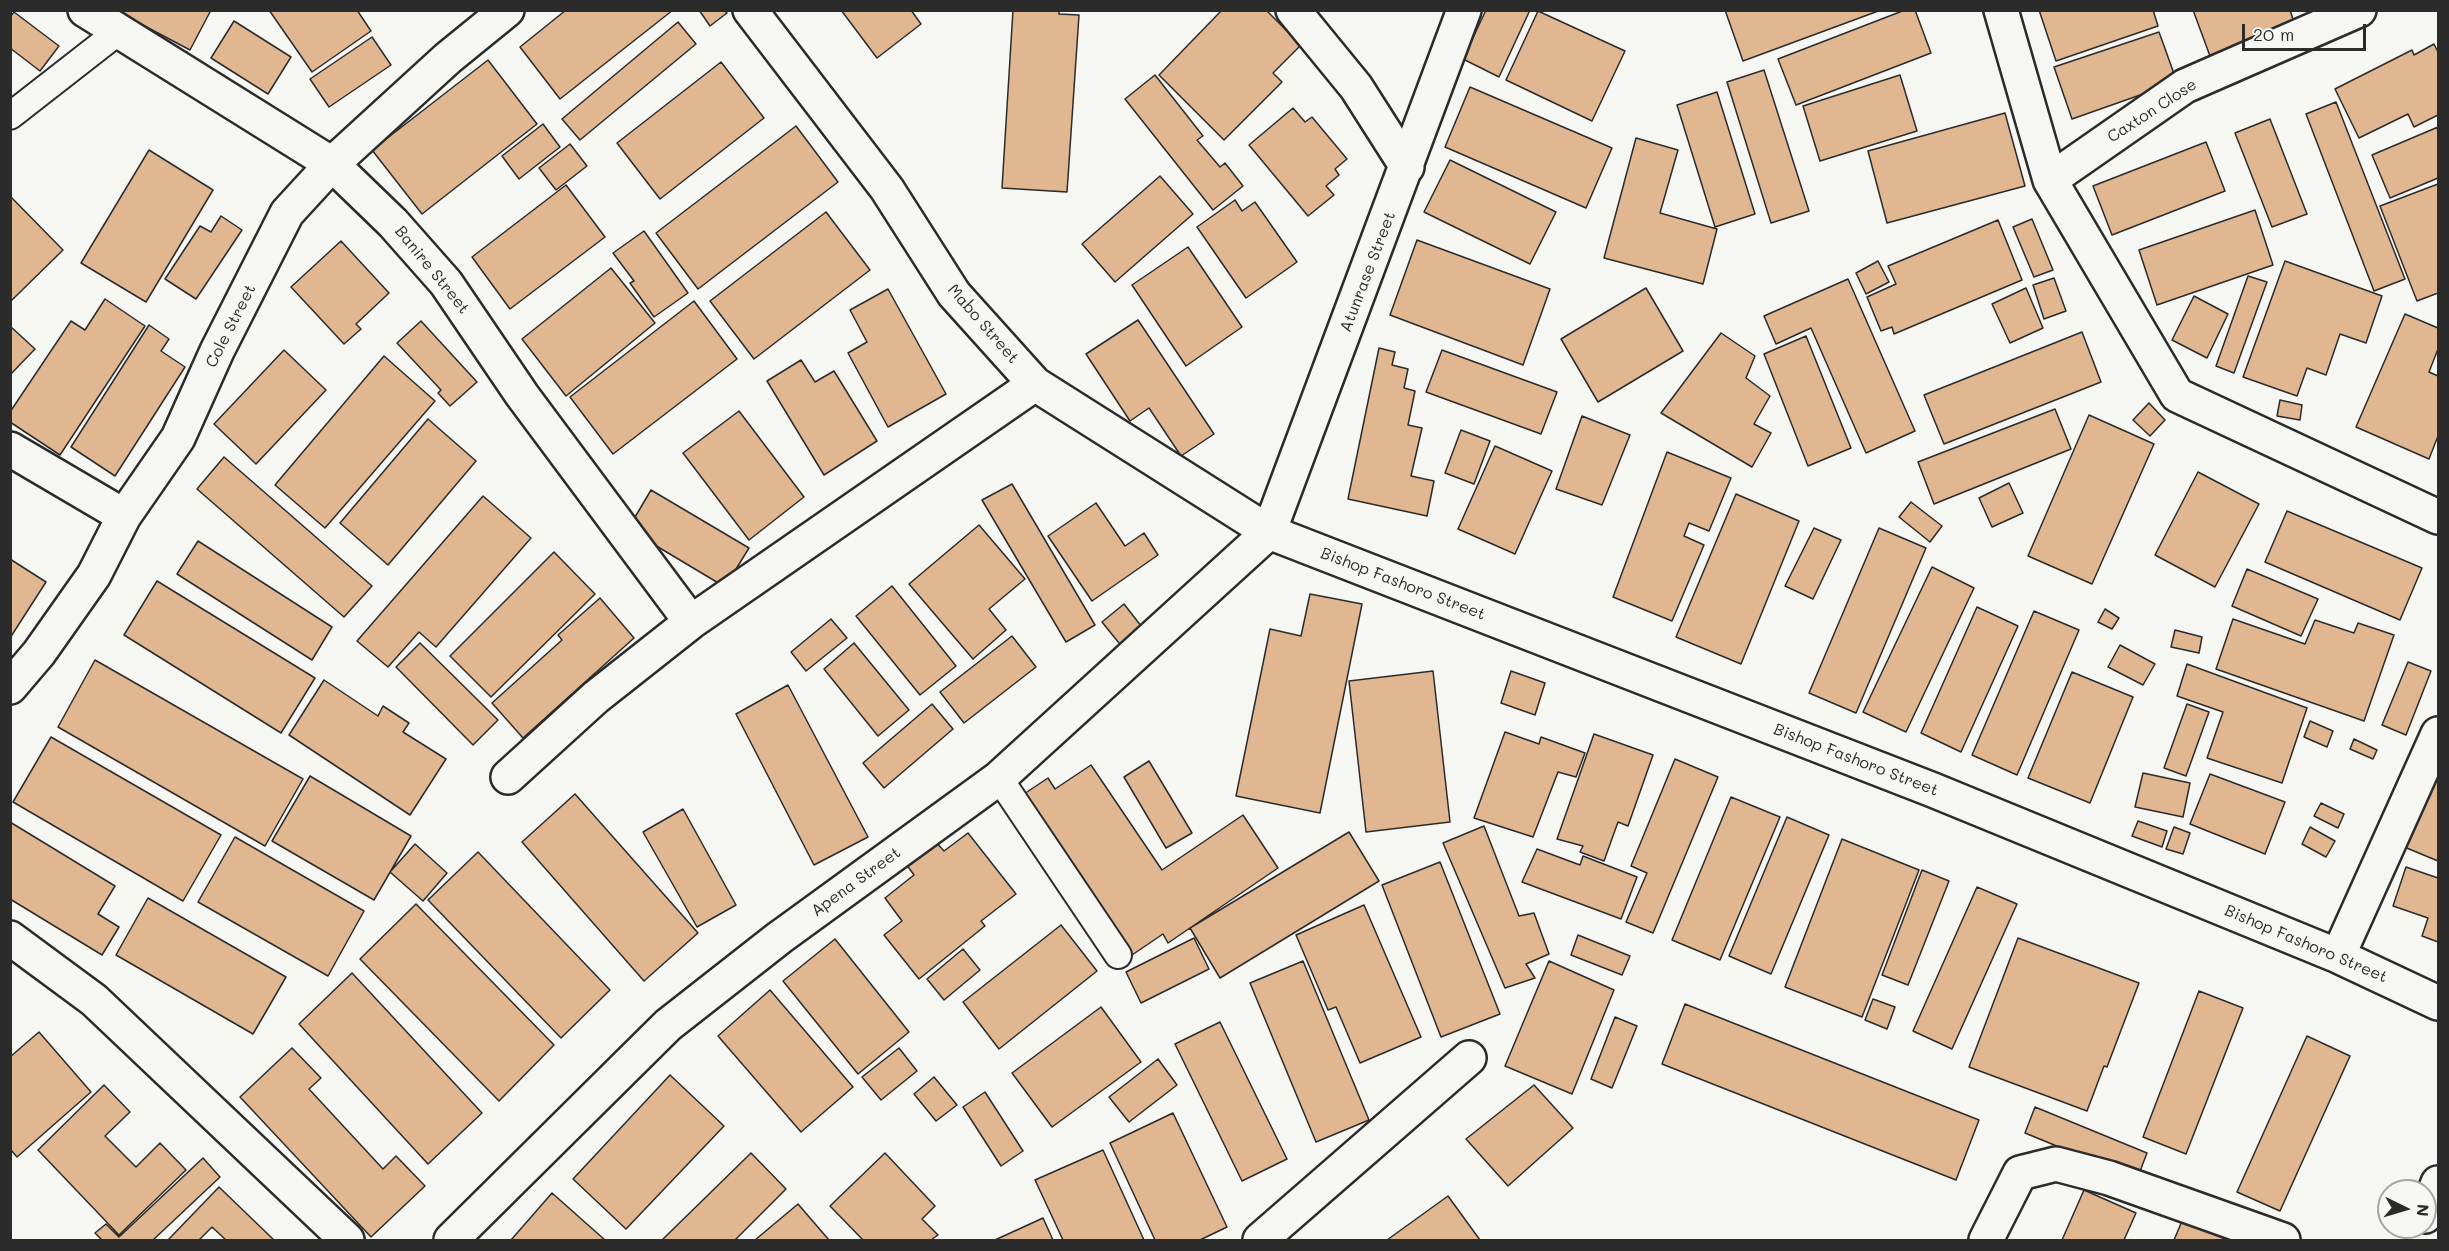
<!DOCTYPE html>
<style>
body{margin:0}
#map{position:relative;width:2449px;height:1251px;overflow:hidden;background:#f6f6f2;font-family:Mali,sans-serif}
canvas{display:block}
.frame{position:absolute;inset:0;border:12px solid #2b2b2b;pointer-events:none}
.north{position:absolute;left:2377px;top:1179px;width:60px;height:60px;box-sizing:border-box;background:#f6f6f2;border:2px solid #a5a5a2;border-radius:50%;rotate:95deg;font-size:16px;font-weight:700;line-height:24px;text-align:center;color:#2b2b2b}
.north::after{content:'';display:block;margin:auto;width:21px;height:27px;background:#2b2b2b;clip-path:polygon(50% 0,100% 100%,50% 72%,0 100%)}
.scale{position:absolute;left:2242px;top:24px;width:124px;height:27px;box-sizing:border-box;border:3px solid #2b2b2b;border-top:0;padding-left:8px;font-size:18px;line-height:21px;white-space:nowrap;color:#2b2b2b;-webkit-text-stroke:4px #f6f6f2;paint-order:stroke}
</style>
<div id="map">
<canvas width="2449" height="1251"></canvas>
<div class="frame"></div>
<div class="north">N</div>
<div class="scale">20 m</div>
</div>
<script>
const ctx = document.querySelector('canvas').getContext('2d');
ctx.lineJoin = 'round';
function fillPath(path, color) { ctx.fillStyle = color; ctx.fill(path, 'evenodd'); }
const toPath = rows => new Path2D(rows.map(r => 'M' + r).join(''));
function trace(path, color, width, dash) { ctx.strokeStyle = color; ctx.lineWidth = width; ctx.lineCap = dash ? 'butt' : 'round'; ctx.setLineDash(dash || []); ctx.stroke(path); }
function drawText(font, color, halo, rows, align = 'center') {
  ctx.font = font + ' Mali,sans-serif'; ctx.lineWidth = 4.5; ctx.setLineDash([]); ctx.textBaseline = 'middle'; ctx.strokeStyle = halo; ctx.fillStyle = color; for (const [text, x, y, turn = 0] of rows) {
    ctx.save(); ctx.translate(x, y); ctx.rotate((+turn || 0) * Math.PI / 180); ctx.textAlign = isNaN(turn) ? turn : align; if (halo) ctx.strokeText(text, 0, 0); ctx.fillText(text, 0, 0); ctx.restore();
  }
}
const building = toPath([
 [124,10,211,10,190,50,122,14,124,10],
 [269,10,357,10,371,31,312,72,269,10],
 [566,10,673,10,560,99,520,47,566,10],
 [699,10,724,10,727,13,710,26,699,10],
 [841,10,911,10,921,24,877,58,841,10],
 [1013,10,1059,10,1059,14,1079,15,1067,192,1002,188,1013,10],
 [1222,10,1266,10,1301,45,1273,73,1282,82,1224,140,1159,75,1222,10],
 [1486,10,1530,10,1499,77,1463,59,1486,10],
 [1725,10,1881,10,1743,61,1725,10],
 [1905,10,1915,10,1931,53,1796,105,1778,59,1905,10],
 [2039,10,2153,10,2158,26,2056,61,2039,10],
 [2193,10,2290,10,2294,22,2210,56,2193,10],
 [1538,11,1625,51,1592,121,1506,80,1538,11],
 [14,12,59,46,40,71,10,48,10,17,14,12],
 [234,21,291,57,268,94,211,58,234,21],
 [678,22,696,44,580,140,562,119,678,22],
 [2159,32,2177,82,2072,119,2054,67,2159,32],
 [372,37,391,65,329,107,310,79,372,37],
 [2434,44,2438,52,2438,115,2414,127,2408,114,2359,138,2335,89,2412,50,2414,55,2434,44],
 [488,60,537,124,422,214,372,150,488,60],
 [721,62,764,118,660,199,617,143,721,62],
 [1764,70,1809,211,1771,223,1727,82,1764,70],
 [1155,75,1203,136,1197,140,1220,167,1225,163,1243,186,1213,210,1125,99,1155,75],
 [1900,75,1917,131,1820,161,1803,106,1900,75],
 [1470,87,1612,148,1586,208,1445,147,1470,87],
 [1717,92,1755,214,1715,227,1677,105,1717,92],
 [2336,102,2405,279,2374,291,2306,114,2336,102],
 [1293,108,1305,122,1312,117,1347,159,1335,169,1339,175,1326,186,1334,195,1308,216,1249,145,1293,108],
 [2005,113,2025,186,1887,223,1868,151,2005,113],
 [2270,119,2307,214,2272,227,2235,133,2270,119],
 [543,124,560,147,519,179,502,156,543,124],
 [796,126,838,182,698,289,656,233,796,126],
 [2438,127,2438,178,2390,198,2372,155,2438,127],
 [1636,138,1678,150,1660,213,1717,229,1703,284,1604,258,1636,138],
 [2206,142,2225,191,2112,235,2093,186,2206,142],
 [570,144,587,166,556,190,539,168,570,144],
 [149,150,213,190,146,302,81,263,149,150],
 [1450,160,1556,212,1530,264,1424,212,1450,160],
 [1160,176,1193,214,1115,282,1082,244,1160,176],
 [2438,184,2438,293,2417,301,2380,206,2438,184],
 [566,185,605,237,510,309,472,257,566,185],
 [10,196,63,250,12,300,10,298,10,196],
 [1235,200,1242,211,1255,202,1297,262,1246,298,1197,227,1235,200],
 [2255,210,2273,265,2157,305,2139,250,2255,210],
 [826,212,870,270,754,359,710,301,826,212],
 [221,216,242,230,196,299,165,279,200,226,211,232,221,216],
 [2032,219,2053,270,2034,277,2013,227,2032,219],
 [1998,220,2022,280,1894,334,1892,327,1881,331,1867,297,1896,284,1888,266,1998,220],
 [644,231,688,293,654,317,630,283,634,281,613,253,644,231],
 [1417,240,1550,289,1523,365,1390,315,1417,240],
 [341,241,389,293,356,324,361,329,344,344,291,287,341,241],
 [1188,247,1242,327,1186,366,1132,285,1188,247],
 [1878,261,1889,282,1866,294,1856,273,1878,261],
 [2285,261,2382,296,2366,343,2340,334,2326,375,2307,368,2297,396,2243,377,2285,261],
 [611,268,655,323,566,396,522,339,611,268],
 [2248,276,2267,282,2234,373,2216,366,2248,276],
 [2054,278,2066,311,2044,319,2033,285,2054,278],
 [1848,279,1915,431,1866,453,1811,328,1776,344,1764,316,1848,279],
 [1646,288,1683,351,1598,402,1561,339,1646,288],
 [2026,288,2043,328,2010,343,1992,304,2026,288],
 [888,289,946,394,888,427,848,353,867,342,850,310,888,289],
 [2194,296,2228,314,2207,358,2172,340,2194,296],
 [105,299,145,326,60,455,10,422,10,412,71,321,85,330,105,299],
 [694,301,737,359,613,454,570,397,694,301],
 [2405,314,2438,328,2438,349,2429,372,2438,376,2438,436,2429,459,2356,427,2405,314],
 [1138,320,1214,434,1181,456,1149,408,1130,421,1086,354,1138,320],
 [421,321,477,382,450,406,438,393,441,390,397,343,421,321],
 [149,325,169,339,161,351,185,367,115,476,71,447,149,325],
 [10,326,35,349,10,375,10,326],
 [2082,332,2101,382,1944,444,1924,395,2082,332],
 [1721,333,1755,356,1746,378,1770,396,1754,424,1771,433,1752,467,1661,413,1721,333],
 [1806,336,1851,448,1808,466,1764,354,1806,336],
 [1379,348,1395,352,1392,365,1408,369,1404,388,1415,391,1408,425,1422,428,1411,476,1434,481,1427,516,1348,499,1379,348],
 [284,350,326,390,256,464,214,424,284,350],
 [1442,350,1557,392,1541,434,1426,392,1442,350],
 [384,356,435,401,325,528,275,485,384,356],
 [801,360,815,382,834,371,877,441,824,475,767,381,801,360],
 [2280,400,2302,405,2300,420,2277,416,2280,400],
 [2149,403,2165,420,2150,436,2133,420,2149,403],
 [2055,409,2071,449,1934,504,1918,462,2055,409],
 [739,411,804,497,749,540,683,453,739,411],
 [2089,415,2154,444,2092,584,2028,556,2089,415],
 [1582,416,1630,435,1602,505,1556,489,1582,416],
 [428,419,476,461,388,565,340,523,428,419],
 [1461,430,1490,441,1474,484,1445,473,1461,430],
 [1495,446,1552,471,1515,554,1458,529,1495,446],
 [1667,452,1731,478,1709,531,1689,523,1684,536,1704,545,1672,621,1613,597,1667,452],
 [224,457,372,586,344,617,197,489,224,457],
 [2198,472,2259,504,2215,587,2155,555,2198,472],
 [2009,483,2023,513,1992,527,1979,498,2009,483],
 [1012,484,1095,625,1066,642,982,500,1012,484],
 [651,490,749,548,725,587,628,529,651,490],
 [1736,494,1799,521,1741,664,1676,637,1736,494],
 [483,496,531,538,436,647,419,632,388,667,357,641,483,496],
 [1911,502,1942,526,1930,542,1899,517,1911,502],
 [1096,503,1125,546,1144,533,1158,555,1092,601,1048,536,1096,503],
 [2287,511,2422,568,2400,620,2265,562,2287,511],
 [979,525,1025,579,989,609,1006,630,973,659,909,584,979,525],
 [1814,528,1841,540,1813,599,1785,586,1814,528],
 [1879,528,1926,548,1856,713,1809,693,1879,528],
 [198,541,332,627,312,660,177,574,198,541],
 [554,552,595,594,491,697,450,656,554,552],
 [10,559,46,582,10,638,10,559],
 [1932,567,1974,588,1906,732,1863,712,1932,567],
 [2247,569,2318,599,2301,636,2232,606,2247,569],
 [157,581,315,678,281,733,124,635,157,581],
 [892,586,956,666,920,695,856,616,892,586],
 [1310,594,1362,604,1320,813,1236,796,1270,629,1301,636,1310,594],
 [600,598,634,638,523,738,492,703,562,640,558,635,600,598],
 [1124,604,1145,631,1123,648,1102,622,1124,604],
 [1977,607,2018,626,1961,752,1921,733,1977,607],
 [2105,609,2119,618,2112,629,2098,622,2105,609],
 [2034,611,2079,630,2017,775,1972,755,2034,611],
 [831,619,847,638,806,671,791,652,831,619],
 [2233,619,2305,644,2315,620,2354,633,2358,623,2394,635,2364,721,2216,669,2233,619],
 [2175,630,2202,637,2199,653,2171,647,2175,630],
 [1012,636,1036,667,964,723,940,692,1012,636],
 [420,643,498,720,473,745,396,667,420,643],
 [854,643,909,710,878,736,824,669,854,643],
 [2120,645,2155,664,2143,685,2108,667,2120,645],
 [95,660,303,779,265,846,58,727,95,660],
 [2408,662,2431,671,2406,735,2382,725,2408,662],
 [2187,664,2307,708,2282,783,2207,758,2223,712,2177,696,2187,664],
 [1433,671,1450,822,1366,832,1349,681,1433,671],
 [1511,671,1545,683,1535,715,1501,703,1511,671],
 [2072,672,2133,697,2090,803,2028,778,2072,672],
 [324,680,378,716,383,706,409,723,403,732,446,759,410,815,289,735,324,680],
 [788,685,868,837,814,865,736,714,788,685],
 [932,704,953,729,884,788,863,763,932,704],
 [2187,704,2209,712,2186,776,2164,768,2187,704],
 [2310,721,2333,731,2327,747,2304,737,2310,721],
 [1505,732,1539,744,1541,737,1585,753,1576,777,1558,772,1533,837,1474,818,1505,732],
 [1594,734,1653,755,1628,826,1618,822,1604,861,1580,852,1583,846,1557,839,1594,734],
 [51,737,221,835,183,901,13,802,51,737],
 [2354,739,2377,750,2373,759,2350,749,2354,739],
 [1675,759,1718,777,1653,933,1626,922,1647,873,1631,866,1675,759],
 [1149,761,1192,833,1166,848,1124,777,1149,761],
 [1091,765,1162,870,1243,815,1278,868,1168,943,1163,934,1132,955,1024,794,1048,778,1055,789,1091,765],
 [2143,773,2190,783,2183,817,2135,807,2143,773],
 [2426,773,2438,779,2438,861,2397,844,2426,773],
 [2210,774,2285,802,2265,854,2190,824,2210,774],
 [310,776,411,836,374,900,272,841,310,776],
 [575,794,698,933,644,981,522,842,575,794],
 [1731,797,1780,817,1720,960,1672,940,1731,797],
 [2321,803,2344,814,2338,828,2314,816,2321,803],
 [683,809,736,905,697,927,643,832,683,809],
 [1787,817,1829,835,1771,974,1729,956,1787,817],
 [2138,821,2167,831,2162,847,2132,836,2138,821],
 [10,822,115,886,98,914,119,927,102,955,10,899,10,822],
 [1484,826,1519,916,1534,913,1549,954,1526,964,1535,978,1505,988,1443,843,1484,826],
 [2174,827,2190,833,2183,854,2166,849,2174,827],
 [2310,827,2335,841,2326,857,2302,844,2310,827],
 [1349,832,1379,881,1220,978,1190,928,1349,832],
 [968,833,1016,894,981,921,985,926,919,979,884,935,902,921,885,898,914,875,906,864,935,841,944,851,968,833],
 [235,837,364,911,328,976,198,902,235,837],
 [1842,839,1919,870,1862,1017,1785,987,1842,839],
 [415,844,447,873,423,901,390,872,415,844],
 [1537,849,1580,865,1583,856,1637,877,1621,919,1522,882,1537,849],
 [478,852,610,990,561,1038,428,900,478,852],
 [1440,862,1500,1014,1441,1037,1382,885,1440,862],
 [2406,867,2438,878,2438,942,2422,936,2428,918,2393,906,2406,867],
 [1922,870,1949,881,1908,985,1882,975,1922,870],
 [1977,887,2017,904,1952,1049,1913,1031,1977,887],
 [148,898,286,977,253,1034,116,955,148,898],
 [416,904,554,1045,499,1101,360,959,416,904],
 [1364,905,1421,1037,1360,1063,1336,1007,1328,1010,1296,935,1364,905],
 [1061,925,1097,971,999,1049,963,1002,1061,925],
 [1578,935,1630,956,1622,975,1571,955,1578,935],
 [1194,938,1209,969,1141,1003,1126,972,1194,938],
 [2018,938,2139,983,2107,1067,2104,1066,2087,1111,1969,1067,2018,938],
 [835,939,909,1032,858,1074,783,981,835,939],
 [963,949,980,970,944,1000,927,979,963,949],
 [1303,961,1369,1120,1316,1142,1250,983,1303,961],
 [1549,961,1614,990,1572,1094,1505,1066,1549,961],
 [352,973,482,1113,428,1164,299,1024,352,973],
 [770,990,853,1087,801,1132,718,1036,770,990],
 [2199,991,2243,1008,2186,1154,2143,1137,2199,991],
 [1873,999,1895,1007,1887,1029,1865,1020,1873,999],
 [1685,1004,1979,1120,1956,1180,1662,1064,1685,1004],
 [1101,1007,1141,1062,1052,1127,1012,1073,1101,1007],
 [1615,1017,1637,1026,1612,1088,1591,1079,1615,1017],
 [1220,1022,1287,1159,1242,1181,1175,1044,1220,1022],
 [39,1032,91,1092,17,1157,10,1149,10,1057,39,1032],
 [2307,1036,2350,1056,2280,1211,2237,1192,2307,1036],
 [292,1048,321,1078,309,1089,383,1169,396,1156,425,1186,371,1237,240,1097,292,1048],
 [899,1048,917,1071,881,1100,862,1077,899,1048],
 [1158,1059,1177,1085,1129,1122,1109,1097,1158,1059],
 [670,1075,724,1126,626,1229,573,1179,670,1075],
 [934,1077,957,1105,936,1121,914,1094,934,1077],
 [104,1085,130,1112,105,1136,136,1167,160,1143,186,1170,119,1235,38,1150,104,1085],
 [1534,1085,1573,1128,1508,1186,1466,1139,1534,1085],
 [985,1092,1023,1151,1001,1166,963,1107,985,1092],
 [2035,1107,2147,1153,2137,1179,2025,1133,2035,1107],
 [1173,1113,1227,1227,1200,1240,1155,1240,1110,1143,1173,1113],
 [1103,1150,1144,1240,1063,1240,1035,1180,1103,1150],
 [751,1153,786,1189,735,1240,662,1240,751,1153],
 [885,1153,935,1206,922,1219,938,1235,931,1240,863,1240,830,1206,885,1153],
 [203,1158,220,1177,153,1240,102,1240,95,1233,106,1224,119,1237,203,1158],
 [219,1187,274,1240,226,1240,212,1227,199,1240,168,1240,219,1187],
 [2084,1190,2136,1213,2124,1240,2062,1240,2084,1190],
 [552,1193,605,1240,511,1240,552,1193],
 [1448,1196,1480,1240,1387,1240,1448,1196],
 [798,1204,829,1240,755,1240,798,1204],
 [1043,1218,1053,1240,995,1240,1043,1218],
 [2182,1221,2228,1240,2174,1240,2182,1221]
]);
fillPath(building, '#e0b791');
trace(building, '#2b2b2b', 1.5);
const lane = toPath([
 [10,116,119,31],
 [999,778,1118,955]
]);
const street = toPath([
 [85,10,332,164,393,223,446,283,522,395,691,622],
 [750,10,887,189,954,294,1035,384,1269,532,1933,790,2338,956,2438,1003],
 [1293,10,1356,87,1407,167],
 [2001,10,2050,180,2177,395,2438,517],
 [2050,180,2185,86,2359,10],
 [10,449,124,516],
 [10,687,39,653,94,575,124,516,178,438,217,351,287,213,332,164,448,58,507,10],
 [508,777,596,697,691,622,1035,384],
 [10,938,94,1000,347,1240],
 [2338,956,2438,734],
 [2425,1216,2438,1183],
 [451,1240,668,1025,779,938,999,778,1269,532,1464,10],
 [1260,1240,1469,1058],
 [1986,1240,2020,1173,2056,1164,2109,1178,2283,1240]
]);
trace(lane, '#2b2b2b', 30);
trace(street, '#2b2b2b', 38);
trace(lane, '#f6f6f2', 26);
trace(street, '#f6f6f2', 33);
drawText('16px', '#2b2b2b', '#f6f6f2', [
 ["Caxton Close",2152,111,-33],
 ["Banire Street",432,270,51],
 ["Atunrase Street",1368,272,-69],
 ["Mabo Street",983,324,49],
 ["Cole Street",231,326,-63],
 ["Bishop Fashoro Street",1403,584,21],
 ["Bishop Fashoro Street",1856,760,21],
 ["Apena Street",856,882,-36],
 ["Bishop Fashoro Street",2306,944,23]
]);
</script>
